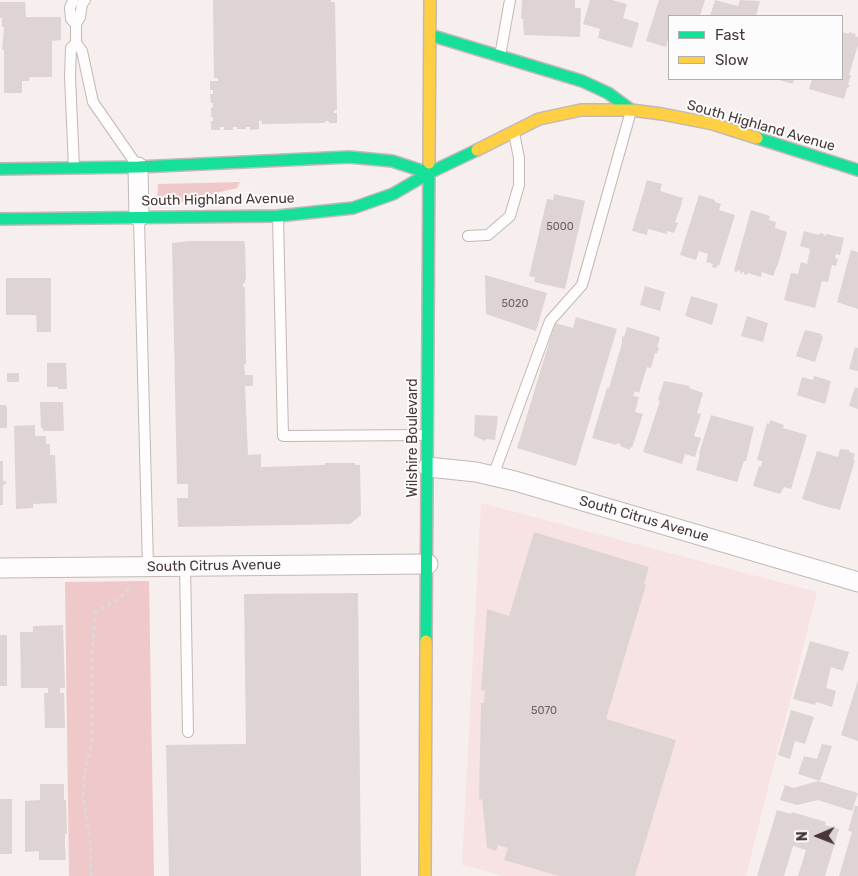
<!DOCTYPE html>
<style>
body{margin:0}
#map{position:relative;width:858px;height:876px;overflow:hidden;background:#f7eeee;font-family:Rubik,sans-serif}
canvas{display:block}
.legend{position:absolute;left:668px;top:15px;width:175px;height:65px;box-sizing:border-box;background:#fcfcfc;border:1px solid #b4adae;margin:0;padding:6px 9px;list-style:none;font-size:15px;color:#473738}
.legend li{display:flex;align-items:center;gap:10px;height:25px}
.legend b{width:25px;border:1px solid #b4adae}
.north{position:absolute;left:793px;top:811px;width:50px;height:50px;-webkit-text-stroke:4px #fcfcfc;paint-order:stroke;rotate:269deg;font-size:14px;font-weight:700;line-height:20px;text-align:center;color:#473738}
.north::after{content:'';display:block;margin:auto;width:18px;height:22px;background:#473738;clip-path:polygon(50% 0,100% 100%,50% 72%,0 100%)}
</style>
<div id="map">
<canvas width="858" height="876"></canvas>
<ul class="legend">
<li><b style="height:6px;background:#16e098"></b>Fast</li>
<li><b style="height:6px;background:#ffcf43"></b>Slow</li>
</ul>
<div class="north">N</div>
</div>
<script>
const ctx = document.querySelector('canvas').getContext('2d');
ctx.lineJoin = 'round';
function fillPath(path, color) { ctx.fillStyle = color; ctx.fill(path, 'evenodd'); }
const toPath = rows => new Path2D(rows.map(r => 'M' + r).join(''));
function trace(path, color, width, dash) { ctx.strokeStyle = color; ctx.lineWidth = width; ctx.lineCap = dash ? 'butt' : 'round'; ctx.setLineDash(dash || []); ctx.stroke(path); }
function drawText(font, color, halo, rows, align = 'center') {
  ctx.font = font + ' Rubik,sans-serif'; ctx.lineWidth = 4; ctx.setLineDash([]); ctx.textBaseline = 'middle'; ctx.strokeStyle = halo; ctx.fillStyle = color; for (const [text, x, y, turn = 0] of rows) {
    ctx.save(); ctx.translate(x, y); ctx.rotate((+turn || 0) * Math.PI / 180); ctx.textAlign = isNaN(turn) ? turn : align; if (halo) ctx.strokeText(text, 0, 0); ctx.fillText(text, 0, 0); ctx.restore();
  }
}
fillPath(toPath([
 [481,503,817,592,746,876,504,876,462,865]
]), '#f8e3e4');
fillPath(toPath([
 [240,182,237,188,212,194,194,202,157,203,158,184],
 [149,581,154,876,69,876,65,582]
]), '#efc9ca');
fillPath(toPath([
 [213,0,331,0,331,2,335,2,337,110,334,110,334,113,337,113,337,123,329,123,329,121,325,121,325,123,262,124,262,121,259,121,259,129,250,130,250,127,246,127,246,129,237,129,237,127,233,127,233,130,224,130,224,127,220,127,220,130,211,130,211,121,213,121,213,117,211,117,211,108,213,107,213,103,211,103,210,94,213,94,213,90,210,90,210,81,218,81,218,78,214,78],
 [522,0,575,0,575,8,581,8,580,37,524,35,523,19,521,19],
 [590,0,612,0,627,4,623,18,639,23,632,48,598,38,600,29,583,24],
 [659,0,705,0,700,16,669,16,669,36,666,47,646,41],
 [715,0,738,6,740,0,760,1,756,16,710,16],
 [0,2,25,2,26,17,61,17,61,40,52,41,52,77,30,77,29,81,22,81,22,93,4,93,4,50,2,50,4,27,2,27,2,18,0,18],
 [842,32,849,34,849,32,856,34,855,36,858,37,858,45,849,75,851,75,848,85,850,85,848,88,847,88,844,99,809,89,812,79,842,79],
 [776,79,794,79,793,84],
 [647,180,662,184,660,191,683,198,681,203,682,203,675,222,678,223,674,233,667,231,667,234,648,229,647,235,632,231],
 [554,194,585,201,565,289,534,282,535,277,529,276,547,199,553,200],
 [699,195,715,200,715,202,721,204,719,210,735,215,719,266,717,265,716,268,712,267,713,264,706,262,708,254,699,251,696,260,680,255],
 [751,210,770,216,769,220,776,222,775,228,787,232,779,261,773,276,762,272,761,277,748,273,747,275,744,274,744,272,742,272,742,274,740,273,740,271,738,270,737,272,734,271],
 [804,231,819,235,820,233,824,234,825,237,826,234,844,238,840,255,836,254,835,258,838,259,836,266,832,265,828,282,822,281,815,308,784,300,791,273,798,274,801,262,807,264,810,249,800,246],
 [190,241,244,241,245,245,246,278,245,283,243,283,243,287,245,287,246,364,244,364,245,375,253,375,253,386,245,386,248,455,261,454,261,467,325,465,325,463,355,463,355,465,360,465,361,515,350,524,178,527,177,498,188,498,188,484,177,484,172,243],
 [851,250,858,252,858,309,837,302],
 [485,275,547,293,536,331,486,314],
 [6,278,51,278,51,332,37,332,36,315,6,315],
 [645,286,665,292,660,311,640,305],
 [691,296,718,304,712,325,685,316],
 [747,316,768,323,763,342,741,336],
 [576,317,617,329,576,466,517,448,555,323,573,328],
 [627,327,660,337,657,347,659,348,657,354,655,353,651,368,647,367,639,393,635,391,633,396,639,397,635,412,643,414,632,448,630,447,630,450,620,446,621,444,617,443,616,445,592,438,607,388,609,388,622,343,622,336,624,337],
 [805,330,822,334,821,336,823,337,815,362,796,356],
 [855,347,858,348,858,371,849,369],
 [47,363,66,363,67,389,58,389,58,387,47,387],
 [7,373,19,373,19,382,7,382],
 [814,376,831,381,825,404,797,395,802,377,813,380],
 [664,381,690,386,689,388,703,393,697,413,701,414,694,436,701,438,695,457,685,454,682,464,643,452,660,401,658,400],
 [855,387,858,388,858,409,849,406],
 [40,402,63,402,64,431,43,431,43,428,41,428],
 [0,405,6,405,7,408,7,428,0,428],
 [475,415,498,416,495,440,486,439,485,441,474,436],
 [711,415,754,427,746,461,744,461,737,482,696,470,700,454,699,453],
 [770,420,784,425,783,428,807,435,791,489,784,487,780,494,753,486,759,466,761,467,762,461,757,460,767,423,769,424],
 [35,425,35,436,46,436,46,444,50,444,50,455,55,455,57,503,33,504,33,508,16,509,14,426],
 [840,449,849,450,849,452,855,454,853,460,855,460,840,510,834,508,834,509,802,499,817,451,838,457],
 [0,461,3,461,3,481,6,481,6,484,3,485,3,505,0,505],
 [534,532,649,567,644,584,646,585,606,719,676,740,635,876,559,876,504,860,508,848,498,845,496,851,487,848,482,799,479,800,481,703,484,703,485,690,481,691,487,609,509,616],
 [358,593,361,876,169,876,166,745,246,744,244,594],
 [63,625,65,688,60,688,60,693,64,693,65,728,45,728,44,693,48,693,48,688,21,688,20,632,33,632,33,626],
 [0,635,7,635,7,686,0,686],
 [810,641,849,652,843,671,831,667,826,688,836,691,832,707,816,702,815,705,793,699],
 [858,680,858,741,841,735],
 [791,710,814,717,805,744,795,741,790,759,778,755],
 [822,744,832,746,820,781,798,774,804,756,817,759],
 [818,781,858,793,852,811,818,800,797,805,780,800,785,785,794,788],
 [40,784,64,784,64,800,66,800,67,834,65,834,65,846,66,860,39,860,39,851,25,852,25,801,40,800],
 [0,799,12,799,12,854,0,854],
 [855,806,858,806,858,876,839,876,852,832,848,831],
 [777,810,791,814,792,812,826,822,825,825,839,829,825,876,798,876,806,850,793,846,784,876,757,876]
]), '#dfd4d4');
const lane = toPath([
 [73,0,70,8,71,19,76,24],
 [76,43,76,24,80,17,82,4,85,0],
 [500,56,510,0],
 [74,167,70,77,71,48,76,43,82,51,93,102,136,164],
 [278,217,283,436,427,435],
 [139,220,148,566],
 [468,236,488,235,510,216,519,185,519,158,514,133],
 [493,476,550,321,582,285,631,111],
 [185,566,188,732]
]);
const street = toPath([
 [138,167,139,217],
 [428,467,476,472,515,481,858,582],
 [0,568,428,564]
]);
const fast = toPath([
 [430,35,582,81,608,93,631,110],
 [757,138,858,170],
 [0,169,138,167,349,157,392,161,429,173],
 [0,219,278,216,353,208,393,194,429,173,477,150],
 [426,641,429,163]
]);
const slow = toPath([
 [477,150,539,119,581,110,631,110,662,114,713,124,757,138],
 [429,163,430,0],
 [425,876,426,641]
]);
trace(lane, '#c3b8b8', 12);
trace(street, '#c3b8b8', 21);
trace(fast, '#c3b8b8', 14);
trace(slow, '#c3b8b8', 14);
trace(toPath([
 [91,876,91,848,83,796,85,771,92,741,92,656,95,612,119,599,130,587]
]), '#ddd9d9', 3, [4, 4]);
trace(lane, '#fefcfc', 10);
trace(street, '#fefcfc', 19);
trace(fast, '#16e098', 11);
trace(slow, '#ffcf43', 11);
drawText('11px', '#706162', null, [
 ["5000",560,227],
 ["5020",515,304],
 ["5070",544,711]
]);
drawText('14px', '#473738', '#fcfcfc', [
 ["South Highland Avenue",761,126,16],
 ["South Highland Avenue",218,200,-1],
 ["Wilshire Boulevard",413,438,-90],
 ["South Citrus Avenue",644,519,16],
 ["South Citrus Avenue",214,566,-1]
]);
</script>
